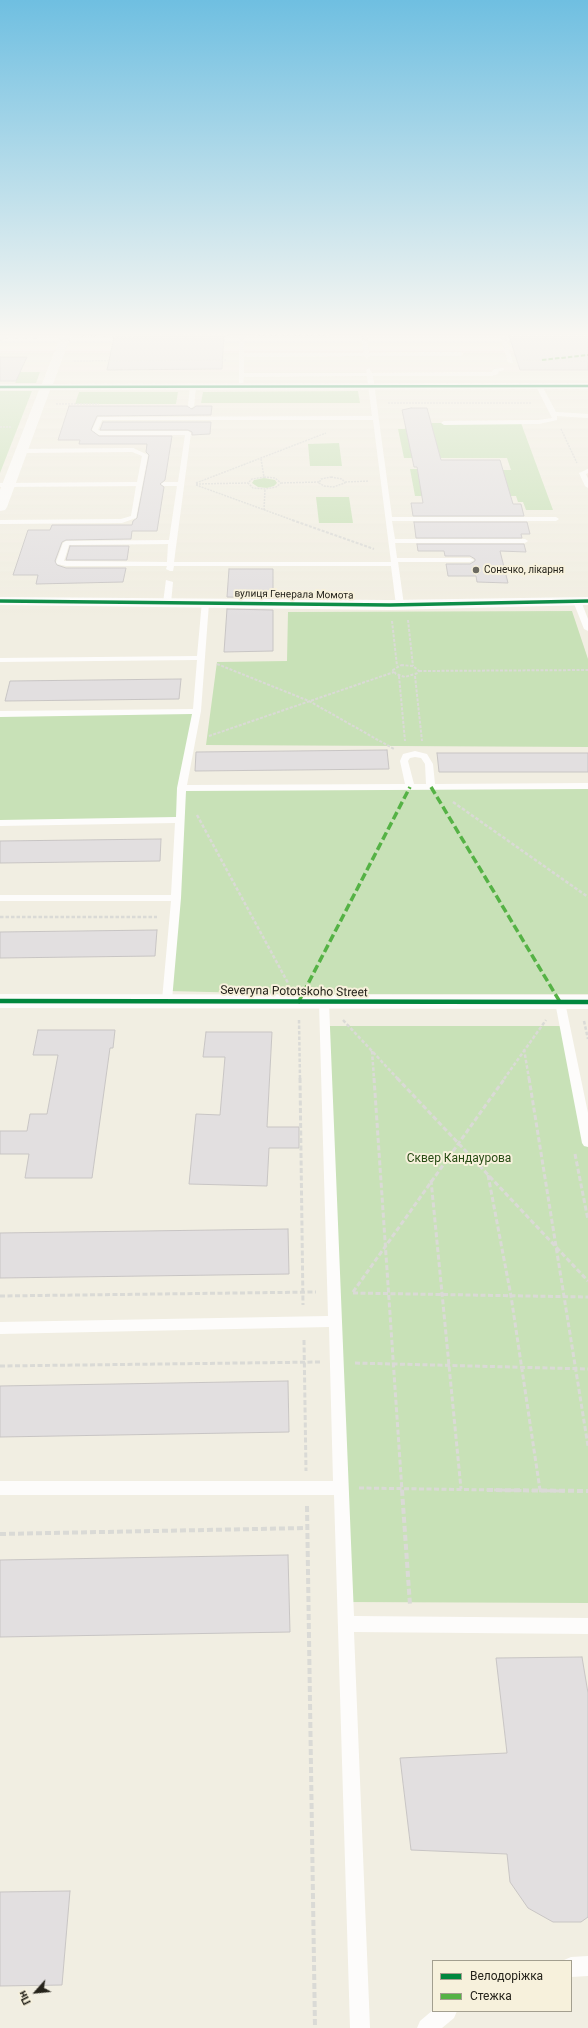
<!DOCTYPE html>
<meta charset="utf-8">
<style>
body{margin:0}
#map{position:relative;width:588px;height:2028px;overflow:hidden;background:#f1eee2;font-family:Roboto,sans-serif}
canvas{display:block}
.legend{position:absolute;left:432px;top:1960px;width:140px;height:52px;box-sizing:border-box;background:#f7f1dc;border:1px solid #a39f8f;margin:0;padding:5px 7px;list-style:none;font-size:12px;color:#25231b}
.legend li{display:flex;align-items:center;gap:8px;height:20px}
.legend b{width:20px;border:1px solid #a39f8f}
.north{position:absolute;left:16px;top:1972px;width:40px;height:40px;-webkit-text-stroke:3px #f7f1dc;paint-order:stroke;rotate:243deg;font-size:11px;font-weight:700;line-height:16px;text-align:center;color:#25231b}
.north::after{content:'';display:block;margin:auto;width:14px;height:18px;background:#25231b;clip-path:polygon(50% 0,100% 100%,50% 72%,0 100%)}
</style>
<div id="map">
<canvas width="588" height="2028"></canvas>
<ul class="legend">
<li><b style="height:5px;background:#00873e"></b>Велодоріжка</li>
<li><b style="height:5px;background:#55b245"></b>Стежка</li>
</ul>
<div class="north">Пн</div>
</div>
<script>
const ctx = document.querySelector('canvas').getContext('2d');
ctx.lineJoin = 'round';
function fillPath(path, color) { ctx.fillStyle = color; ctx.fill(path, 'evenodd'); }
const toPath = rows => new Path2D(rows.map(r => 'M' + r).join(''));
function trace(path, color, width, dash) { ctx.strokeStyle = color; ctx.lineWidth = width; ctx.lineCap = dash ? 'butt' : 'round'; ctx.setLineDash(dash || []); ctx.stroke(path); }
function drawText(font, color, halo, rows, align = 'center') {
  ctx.font = font + ' Roboto,sans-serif'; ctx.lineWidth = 4; ctx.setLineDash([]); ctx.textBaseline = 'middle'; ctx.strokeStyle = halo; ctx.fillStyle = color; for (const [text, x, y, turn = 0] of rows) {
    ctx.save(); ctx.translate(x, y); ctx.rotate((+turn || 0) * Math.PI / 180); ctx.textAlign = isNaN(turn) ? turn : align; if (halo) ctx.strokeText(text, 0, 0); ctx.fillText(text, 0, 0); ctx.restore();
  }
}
fillPath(toPath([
 [0,372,40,372,36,383,15,383,16,381],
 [0,391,32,391,0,473],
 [358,391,360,403,201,403,203,392],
 [79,392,178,392,176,404,75,404],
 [431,423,521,423,553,510,526,510,523,502,518,502,516,496,486,496,479,470,511,470,507,458,404,458,398,429,405,429,406,427,432,427],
 [339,443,342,466,310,466,308,444],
 [410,469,444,469,450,496,415,496],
 [264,478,275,480,277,483,274,486,267,488,258,487,252,483,254,480],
 [316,497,349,497,353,523,319,523],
 [572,611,588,659,588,747,206,745,217,662,287,661,288,612],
 [197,711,183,788,588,786,588,994,294,994,167,991,180,820,0,823,0,714],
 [324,1026,565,1026,588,1143,588,1603,345,1602]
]), '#c8e1b7');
const building = toPath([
 [224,336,222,369,107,370,114,337,224,336],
 [509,336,588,336,588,370,520,370,509,336],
 [0,357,27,357,16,381,0,381,0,357],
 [69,406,187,406,192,409,196,406,212,406,211,415,97,416,91,430,99,436,172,436,165,480,160,484,164,487,157,531,132,531,131,539,66,540,62,542,55,561,57,565,66,568,126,568,123,582,36,584,38,575,13,575,28,530,50,530,52,525,132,525,133,521,137,518,149,455,146,452,147,444,79,444,80,440,58,440,69,406],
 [411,408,427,408,441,460,500,460,513,504,521,504,524,516,413,516,411,503,423,503,417,467,414,467,402,410,411,408],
 [103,422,211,422,210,434,192,435,192,432,188,430,100,430,103,422],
 [414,522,527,522,530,534,521,534,522,538,416,538,414,522],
 [417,544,524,544,526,552,500,551,508,583,477,582,476,576,448,576,446,564,470,564,475,561,475,559,470,556,445,556,444,551,418,551,417,544],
 [70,546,129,546,127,560,66,560,70,546],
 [229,569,273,569,273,598,227,597,229,569],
 [227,609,273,610,273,651,224,652,227,609],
 [181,679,179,699,5,701,10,681,181,679],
 [387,750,389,769,195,771,196,752,387,750],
 [437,753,588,753,588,772,439,772,437,753],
 [161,839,160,861,0,863,0,841,161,839],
 [157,930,155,956,0,958,0,932,157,930],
 [38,1030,115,1030,113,1048,110,1048,92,1178,25,1178,29,1154,0,1154,0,1131,27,1131,30,1114,47,1114,58,1055,33,1055,38,1030],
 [206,1032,272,1032,267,1127,299,1127,299,1148,269,1148,267,1186,189,1184,196,1114,220,1115,225,1057,203,1057,206,1032],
 [288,1229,289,1274,0,1278,0,1233,288,1229],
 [288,1381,289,1432,0,1437,0,1386,288,1381],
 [288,1555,290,1632,0,1637,0,1560,288,1555],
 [582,1657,588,1693,588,1917,581,1922,553,1922,528,1908,510,1882,507,1854,411,1850,400,1758,507,1753,496,1658,582,1657],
 [70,1891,62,1985,0,1986,0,1892,70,1891]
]);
fillPath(building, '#e2dfe0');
trace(building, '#c8c5c4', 1);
trace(toPath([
 [256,335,329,335],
 [82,336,229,335],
 [523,360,588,361],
 [74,361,227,360],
 [388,403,531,403],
 [56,404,99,404],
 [0,427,11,427],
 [561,429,577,463],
 [261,459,264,477],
 [264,477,275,478,281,483,276,487,265,489,253,488,248,483,252,479,264,477],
 [331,477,342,479,345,483,333,487,324,486,319,483,321,479,331,477],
 [345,482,369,481],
 [196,483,326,433],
 [281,483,319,482],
 [196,484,248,483],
 [196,485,295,521],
 [264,510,265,489]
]), '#dadad6', 1.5, [2, 1]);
trace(toPath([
 [292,520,374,549],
 [408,620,413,666],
 [392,621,397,666],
 [217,664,309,701,394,749],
 [401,665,413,666,419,671,418,673,405,677,396,674,393,670,401,665],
 [419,671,588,670],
 [399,676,405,741],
 [415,676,422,741],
 [209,736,394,672]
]), '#dadad6', 2, [3, 1.5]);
trace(toPath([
 [453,802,588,897],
 [197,815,288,983],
 [0,917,157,917],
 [299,1020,300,1079],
 [343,1020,398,1079],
 [584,1021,588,1039],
 [524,1049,529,1079],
 [372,1051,374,1079],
 [504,1079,546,1020]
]), '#dadad6', 2.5, [3.5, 2]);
trace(toPath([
 [300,1078,303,1305],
 [374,1078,402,1491],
 [397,1078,588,1281],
 [529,1078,588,1446],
 [575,1154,588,1220],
 [488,1175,511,1296,540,1490],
 [431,1180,461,1489],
 [353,1292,505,1078],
 [353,1293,588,1297],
 [0,1296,316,1292],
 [304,1340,306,1471],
 [355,1363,588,1369],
 [0,1366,320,1362],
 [359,1488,564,1491]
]), '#dadad6', 3, [5, 2.5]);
trace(toPath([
 [402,1490,410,1605],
 [487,1490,588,1491],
 [307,1506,315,2028],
 [0,1534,307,1528]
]), '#dadad6', 4, [6, 3]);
fillPath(toPath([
 [38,335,40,338,3,339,0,341,1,335,38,335],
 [239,335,244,335,244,353,364,353,362,335,367,335,369,353,460,352,463,354,460,356,370,356,367,359,364,356,244,357,244,373,367,373,366,370,369,368,372,373,492,372,494,369,504,368,504,370,499,371,498,374,492,376,373,376,392,517,556,517,559,519,556,521,392,521,395,539,525,539,528,541,525,543,395,543,397,558,470,558,474,560,470,562,398,562,404,605,400,607,396,605,391,566,174,566,173,571,170,571,166,569,167,566,66,566,57,564,56,562,63,543,66,541,169,540,177,486,164,486,161,484,164,482,178,482,185,435,99,435,92,430,98,417,372,416,367,376,244,377,243,383,239,383,239,335],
 [102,420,373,420,391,562,174,562,191,433,188,431,100,431,98,430,102,420],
 [168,544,167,562,64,561,69,545,168,544],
 [500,335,505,335,513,363,508,362,500,335],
 [539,384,542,386,556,412,588,414,588,418,557,416,557,420,539,424,444,425,441,423,444,421,539,420,552,418,536,386,539,384],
 [193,385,196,387,194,406,191,408,188,406,190,387,193,385],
 [133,448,148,455,136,518,122,523,0,524,0,520,121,519,131,516,136,486,0,487,0,483,137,482,142,456,132,452,21,453,18,451,21,449,133,448],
 [588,469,588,473,586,474,588,479,588,488,585,486,579,473,588,469],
 [166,580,173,582,171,603,167,605,163,603,166,580],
 [574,599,581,601,588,619,588,631,584,629,573,601,574,599],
 [202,601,209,603,201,711,187,785,405,784,400,761,403,754,415,751,427,754,433,764,435,784,588,783,588,789,186,791,181,898,172,1000,171,1002,163,1002,162,1000,171,901,0,901,0,895,171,895,175,823,0,826,0,820,176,817,177,788,192,714,0,717,0,711,193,709,197,660,0,662,0,658,197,656,202,601],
 [415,757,421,758,425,764,426,784,414,784,408,761,410,758,415,757],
 [560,998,565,1002,588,1113,588,1147,584,1146,582,1143,555,1002,560,998],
 [324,999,329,1003,354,1616,588,1618,588,1634,354,1632,370,2028,350,2028,334,1495,0,1495,0,1481,333,1481,329,1327,0,1334,0,1322,328,1316,319,1003,324,999],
 [588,1956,588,1976,571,1977,571,1961,564,1960,571,1957,588,1956],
 [433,2010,457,2011,454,2018,442,2028,417,2028,420,2021,433,2010]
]), '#fdfcfb');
fillPath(toPath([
 [0,597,390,600,588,597,588,605,390,610,0,605,0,597]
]), '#fdfcfb');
fillPath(toPath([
 [61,335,71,335,53,384,588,383,588,389,50,390,7,507,5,510,0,511,0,490,39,390,0,390,0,384,42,384,61,335],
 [0,994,588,995,588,1009,0,1008,0,994]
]), '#fdfcfb');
trace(toPath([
 [542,360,588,355]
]), '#55b245', 2, [4.5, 2]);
trace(toPath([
 [431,787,560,1002],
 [298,1003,410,787]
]), '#55b245', 3.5, [8, 3.5]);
trace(toPath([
 [0,387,588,386]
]), '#00873e', 2.5);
trace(toPath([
 [0,601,390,605,588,601]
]), '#00873e', 3.5);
trace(toPath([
 [0,1001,588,1002]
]), '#00873e', 4.5);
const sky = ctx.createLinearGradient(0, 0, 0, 619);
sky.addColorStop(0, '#6fbfe1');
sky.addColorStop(0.54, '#f9f7f2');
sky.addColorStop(1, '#f9f7f200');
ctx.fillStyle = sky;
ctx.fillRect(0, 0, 588, 619);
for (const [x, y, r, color] of [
 [476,570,4,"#6c6a61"]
]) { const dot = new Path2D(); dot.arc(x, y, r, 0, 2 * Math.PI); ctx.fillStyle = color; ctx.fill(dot); trace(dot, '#f7f1dc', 1.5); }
drawText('10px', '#25231b', '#f7f1dc', [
 ["Сонечко, лікарня",484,570]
], 'left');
drawText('10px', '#25231b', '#f7f1dc', [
 ["вулиця Генерала Момота",294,595,1]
]);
drawText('12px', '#25231b', '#f7f1dc', [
 ["Severyna Pototskoho Street",294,992,1]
]);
drawText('12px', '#274b14', '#f7f1dc', [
 ["Сквер Кандаурова",459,1159]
]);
</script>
